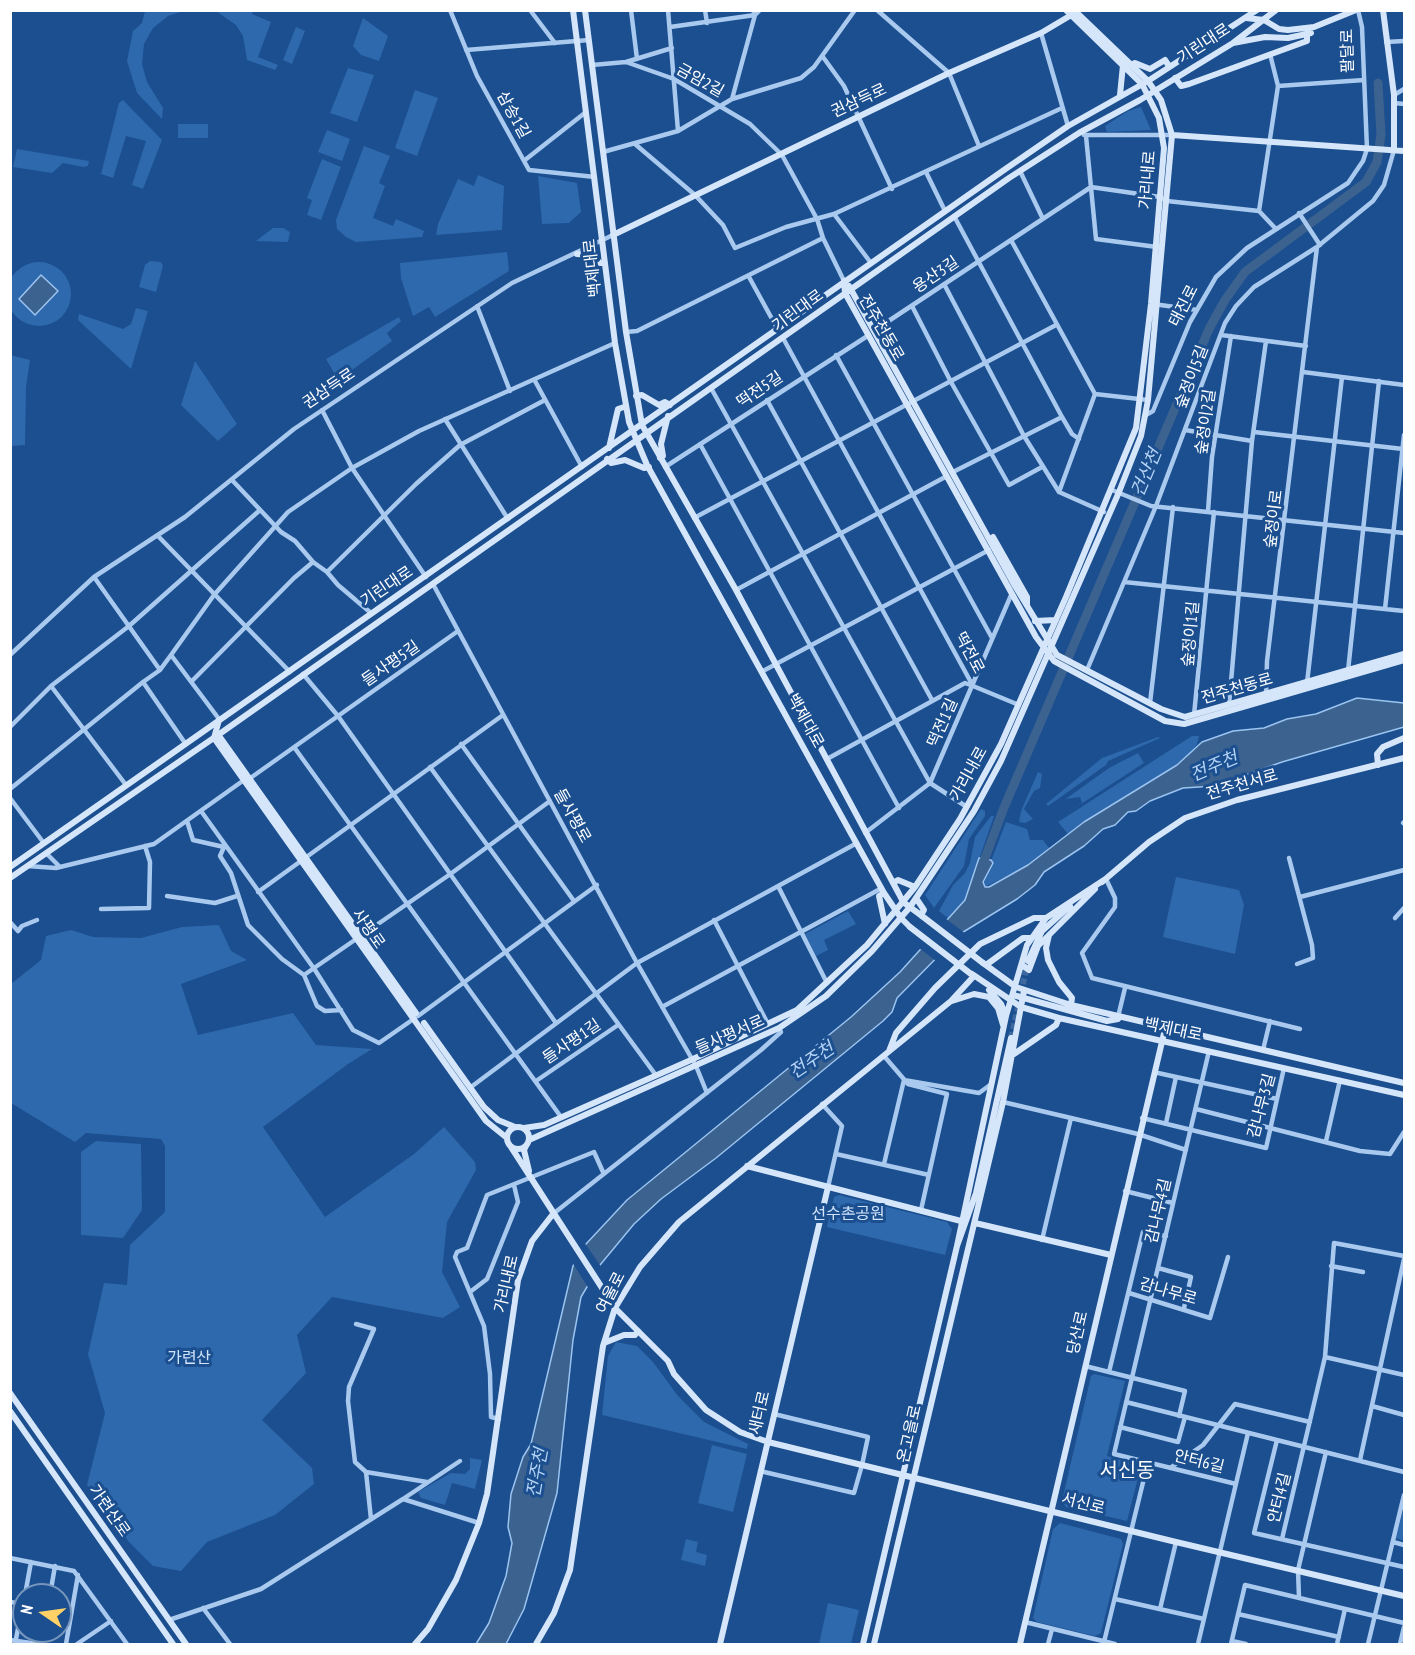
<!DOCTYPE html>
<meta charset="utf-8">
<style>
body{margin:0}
#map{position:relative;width:1415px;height:1655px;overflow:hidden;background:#1b4f8f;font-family:"PT Sans Narrow",sans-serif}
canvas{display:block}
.frame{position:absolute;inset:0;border:12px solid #fff;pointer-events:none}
.north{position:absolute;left:12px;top:1583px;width:60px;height:60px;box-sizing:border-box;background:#1b4f8f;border:2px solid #7695bc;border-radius:50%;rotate:283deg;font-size:16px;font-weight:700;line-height:24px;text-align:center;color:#fff}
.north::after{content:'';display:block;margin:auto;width:21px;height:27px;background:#ffd166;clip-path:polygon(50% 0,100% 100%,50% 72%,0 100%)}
</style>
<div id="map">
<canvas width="1415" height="1655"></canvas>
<div class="frame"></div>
<div class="north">N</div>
</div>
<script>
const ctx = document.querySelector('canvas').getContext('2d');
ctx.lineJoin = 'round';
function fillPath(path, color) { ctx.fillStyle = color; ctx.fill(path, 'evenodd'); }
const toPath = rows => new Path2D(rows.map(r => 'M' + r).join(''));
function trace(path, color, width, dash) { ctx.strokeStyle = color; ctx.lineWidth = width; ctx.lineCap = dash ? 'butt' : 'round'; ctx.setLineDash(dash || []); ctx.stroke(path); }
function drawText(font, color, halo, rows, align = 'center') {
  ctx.font = font + ' "PT Sans Narrow","Noto Sans KR",sans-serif'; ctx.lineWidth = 6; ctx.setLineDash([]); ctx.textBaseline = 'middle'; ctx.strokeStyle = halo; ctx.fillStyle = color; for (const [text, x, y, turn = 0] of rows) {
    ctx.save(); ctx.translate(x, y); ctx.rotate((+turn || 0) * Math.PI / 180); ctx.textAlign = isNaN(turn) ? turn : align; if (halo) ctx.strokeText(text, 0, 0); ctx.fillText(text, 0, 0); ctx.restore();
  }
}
fillPath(toPath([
 [145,11,184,11,168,16,153,28,144,44,142,64,147,82,163,108,162,119,137,93,127,61,133,31,142,23],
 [216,11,253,11,252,14,271,22,258,57,278,65,275,70,247,60,243,36,236,25],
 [363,18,388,36,379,61,361,55,353,46],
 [296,27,305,31,292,64,283,60],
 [348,68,374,75,357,122,330,113],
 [415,90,438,98,417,156,395,148],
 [123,100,162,140,143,189,132,185,146,141,126,136,113,178,101,174,119,103],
 [1141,107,1151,130,1107,132,1105,126,1128,111],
 [178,124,208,124,208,138,178,138],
 [327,130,350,139,342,161,318,152],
 [364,146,390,156,379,183,385,186,373,218,393,226,396,219,424,231,422,237,356,242,346,237,337,229,336,220],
 [17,149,89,161,88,166,83,167,63,163,52,173,13,167],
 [322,159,341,167,321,220,307,215,312,200,307,198],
 [478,175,504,186,502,230,436,235,438,224,458,179,474,186],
 [538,176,577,183,581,212,569,223,542,224],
 [273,228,283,228,290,232,288,242,256,241],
 [507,252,509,271,435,317,429,307,413,316,401,278,400,263],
 [150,261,161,262,163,266,156,292,139,287,145,265],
 '7 294a32 32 0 1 1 64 0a32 32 0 1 1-64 0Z',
 [136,308,148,311,131,369,78,320,79,314,123,329,131,324],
 [399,317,401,321,387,333,392,341,338,380,326,359],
 [10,355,30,360,26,387,25,445,11,446],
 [195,361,237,424,218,441,181,405],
 [1192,736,1199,736,1197,744,1187,758,1083,822,1074,832,1068,834,1058,822],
 [1158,737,1160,738,1108,761,1106,765,1048,806,1046,804,1102,758],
 [1138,753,1144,763,1081,804,1063,815,1082,803,1080,797,1066,799,1053,808,1109,768],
 [1038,772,1042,774,1040,788,1034,791,1024,809,1033,819,1025,823,1019,822,1021,811],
 [981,809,985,811,985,816,969,839,964,866,934,908,925,895],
 [991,816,994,816,965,900,949,919,939,911,953,885,965,873,970,863,975,837],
 [1006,822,1027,829,1030,840,1043,840,1049,848,1028,865,985,887,983,882],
 [1176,877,1239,890,1244,905,1235,954,1163,937],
 [848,911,856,924,824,940,828,950,816,956,805,934],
 [219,925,231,951,247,960,181,984,198,1035,293,1013,316,1045,372,1049,348,1064,263,1127,325,1217,414,1154,444,1127,475,1162,476,1170,447,1222,442,1272,460,1307,443,1318,332,1297,297,1335,306,1373,262,1420,312,1468,314,1484,275,1515,207,1542,181,1571,153,1566,129,1542,87,1485,105,1413,88,1354,104,1283,127,1285,130,1245,165,1212,165,1146,161,1139,86,1133,75,1142,11,1103,11,984,41,960,46,936,71,930,93,937,141,938,182,927],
 [96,1141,141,1144,142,1210,123,1238,81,1235,81,1152],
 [839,1195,947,1222,952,1229,945,1255,827,1227,834,1197],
 [616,1342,637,1346,653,1362,678,1396,704,1422,748,1444,747,1449,602,1415,608,1356],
 [1094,1374,1125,1381,1107,1456,1141,1466,1127,1521,1066,1507,1062,1501,1091,1376],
 [712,1445,747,1454,733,1512,698,1503],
 [470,1458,482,1460,475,1489,452,1483,445,1505,421,1498,418,1492,451,1473,465,1474,470,1469],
 [1404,1507,1404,1541,1396,1538],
 [1060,1523,1121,1539,1123,1544,1101,1633,1095,1636,1037,1622,1033,1618,1053,1529],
 [686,1539,698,1542,696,1552,707,1555,705,1566,681,1560],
 [828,1603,859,1610,851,1644,819,1644]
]), '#2e69ad');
const water = toPath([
 [41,275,58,291,35,315,19,299,41,275],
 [1357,698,1404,703,1404,727,1282,762,1215,786,1183,788,1150,801,1136,811,1128,812,1115,825,1103,829,1084,846,1044,872,1035,885,1017,899,960,934,897,998,892,1012,883,1021,716,1158,661,1199,634,1224,600,1265,581,1297,573,1340,557,1493,524,1609,506,1644,476,1644,489,1623,506,1576,512,1543,508,1527,511,1494,523,1457,531,1444,573,1266,586,1244,627,1200,851,1017,900,972,965,900,979,858,991,860,993,863,983,882,985,887,989,887,1028,865,1084,822,1177,765,1202,742,1233,731,1264,728,1287,719,1316,714,1357,698]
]);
fillPath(water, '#3c6290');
trace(water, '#9cc4f0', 1.5);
fillPath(toPath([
 [945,918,966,934,936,961,919,948],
 [584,1242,602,1268,589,1289,572,1262]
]), '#1b4f8f');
trace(toPath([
 [981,869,1003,810,1209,329,1225,300,1245,272,1366,182,1377,162,1381,135,1378,83]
]), '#3c6290', 9);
trace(toPath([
 [1021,993,1028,961],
 [1011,1038,1019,1003]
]), '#3d69a0', 6, [6, 3]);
trace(toPath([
 [450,10,477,76,529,170,595,177],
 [530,10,555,43],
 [631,10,637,59],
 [668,10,678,131],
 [705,10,707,23],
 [877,10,949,73,979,146],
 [670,27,755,15,760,10],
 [1041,33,1068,126],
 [1386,42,1404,41],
 [466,50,589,40],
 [1270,54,1278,86,1259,211,1275,228],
 [823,57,844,86,892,189],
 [626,62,672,48],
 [592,65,626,62,674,79,750,124,782,155,817,219,823,238,844,281],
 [1278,86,1364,80],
 [1394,95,1404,89],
 [732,99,755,15,753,10],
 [1394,103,1404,104],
 [1084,135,1172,135],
 [1086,136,1096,239,1157,247],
 [635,144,695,195,723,225,735,248,786,227,834,214,1062,108],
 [603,152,678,131,732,99,801,78,814,67,855,10],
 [525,160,586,112],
 [1020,171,1042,217],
 [926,172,945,211],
 [1299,213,1320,245],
 [834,214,871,263],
 [954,216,1062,417,1072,434,1079,439],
 [1011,240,1095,394],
 [749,277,777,328],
 [944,284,1024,436,1059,492],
 [1153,304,1197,310],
 [477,306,510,391],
 [912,306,951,382,1009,485,1042,467],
 [875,330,1091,187,1160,197,1167,201,1259,211],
 [626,332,637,331,823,238],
 [1221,335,1306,346],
 [783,338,973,686,1019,705],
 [836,355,992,638],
 [1303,372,1404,385],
 [535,381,582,467],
 [711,388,930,783,967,807],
 [767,400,932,700],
 [322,410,352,468,426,577],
 [1146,415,1153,411,1190,322,1216,277,1247,248,1348,183,1363,161,1367,149,1362,27,1358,10],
 [445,419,508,519],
 [1185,430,1252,441],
 [1254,432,1403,449],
 [700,444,899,808],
 [665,467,869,335],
 [953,472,1062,417],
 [232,480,281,532,295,541,313,562,327,572,338,585,371,613],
 [1112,490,1151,506,1404,533],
 [1208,511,1212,457,1231,336],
 [1104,512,1059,492,1095,394,1148,400],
 [694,518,1056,325],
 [158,536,290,672],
 [327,572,416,484,460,445,545,400],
 [94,577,160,670,171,655,219,719],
 [1124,582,1404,611],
 [433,584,637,963,696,1066,707,1093],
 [736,590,947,476],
 [1385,609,1404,435],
 [10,655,94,577,185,517,294,429,512,283,613,235],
 [171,655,214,595,288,512,352,468,419,431,615,343],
 [160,670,143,682,185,743],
 [1087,670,1156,506,1225,323,1236,306,1254,287,1317,247,1373,201,1384,185,1394,150],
 [763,671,989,550],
 [1348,671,1379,381],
 [303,674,338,716,556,1023],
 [192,681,294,578,313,562],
 [1307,683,1342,377],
 [51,686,126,785],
 [1266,695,1267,661,1317,247],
 [1150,703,1173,507],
 [1229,705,1252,441,1266,341],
 [1194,715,1214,512],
 [10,727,51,686,129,626,260,510],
 [461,744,574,901],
 [294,747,561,1117],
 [827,759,965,683,973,686],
 [430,767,655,1074],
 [249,779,458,631],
 [10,789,143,682],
 [10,798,43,842],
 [201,811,315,970,353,1030,379,1043,415,1018],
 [187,821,193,840,224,847,220,856,231,873,248,925,282,959,304,975,317,1006,325,1011,341,1010],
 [1403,823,1404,822],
 [865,833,930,783,1012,593],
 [46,853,60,867],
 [1289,858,1312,945,1313,958,1297,964],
 [27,866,56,868,154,844,244,780],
 [1106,879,1115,898,1115,907,1082,953,1092,978,1300,1029],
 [778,886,827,983],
 [258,892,503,715],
 [167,896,215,903,237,896],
 [1300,897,1404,870],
 [101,909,149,908,150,862,145,846],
 [1395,918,1404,908],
 [714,920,768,1024],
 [10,922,18,931,22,926,37,920],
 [304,975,449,875,550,801],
 [662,1007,882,888],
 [418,1016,597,885],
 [1118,1017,1125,988],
 [1263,1050,1270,1021],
 [1209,1051,1114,1454,1236,1484],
 [884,1056,908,1084,947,1094,921,1210],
 [1158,1073,1277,1099],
 [904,1080,979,1093,990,1085],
 [536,1081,618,1025],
 [471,1087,637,963,857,843],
 [1003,1102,1071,1118,1042,1240],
 [822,1104,842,1126,828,1187],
 [1196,1109,1360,1151,1390,1154,1404,1132],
 [1071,1118,1138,1134,1186,1150],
 [1142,1118,1266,1148,1284,1068],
 [1166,1123,1176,1077],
 [1326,1141,1340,1080],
 [836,1154,929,1175],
 [884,1164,904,1080],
 [1125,1191,1173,1203],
 [553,1214,761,1050,781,1032,779,1028],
 [1331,1266,1363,1272],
 [1158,1268,1191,1277,1184,1308],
 [470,1292,487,1279,518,1202,514,1185],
 [1129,1293,1210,1318,1228,1257],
 [356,1324,374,1329,349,1387,348,1401,355,1462,366,1472,427,1482],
 [1325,1357,1404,1375],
 [1085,1366,1185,1391,1179,1416],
 [1109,1372,1143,1232,1166,1236],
 [1126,1402,1404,1472],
 [1372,1406,1404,1415],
 [499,1419,491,1417,490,1374,484,1326,455,1257,457,1252,467,1248,487,1195,594,1152,603,1172],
 [1120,1427,1178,1442,1185,1417],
 [1277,1440,1254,1533,1404,1567],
 [1360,1460,1404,1259],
 [1170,1468,1203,1445,1235,1404,1310,1422],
 [760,1471,854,1493,862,1465,868,1437,774,1414],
 [366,1472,371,1519],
 [403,1499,460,1461],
 [1282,1539,1325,1357,1334,1243,1404,1256],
 [1393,1542,1404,1545],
 [10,1558,74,1571,127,1644],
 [25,1595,31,1562],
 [50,1595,55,1566],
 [1299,1598,1298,1570,1326,1452],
 [1115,1599,1204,1619],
 [10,1602,23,1604],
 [203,1608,230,1644],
 [1160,1609,1176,1542],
 [1238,1614,1339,1637],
 [169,1620,261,1589,403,1499,479,1523],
 [1025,1622,1115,1644],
 [10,1640,38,1644],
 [1232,1641,1246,1644],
 [1104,1642,1148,1462],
 [15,1644,24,1598],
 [41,1644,43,1631],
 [66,1644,78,1575],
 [77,1644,111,1621],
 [1048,1644,1052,1629],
 [1198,1644,1248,1433],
 [1231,1644,1245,1585,1404,1623],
 [1337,1644,1345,1609],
 [1368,1644,1404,1495],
 [1400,1644,1404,1627]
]), '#a9c9ee', 4.5);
trace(toPath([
 [573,10,615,343,629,422,647,465,884,893,901,918,910,927],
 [585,10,626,332,642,425,736,590,899,894,903,902,922,916],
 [1383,10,1394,95,1394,150],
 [1246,18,1264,20,1279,29,1288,30,1314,27,1356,10],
 [1233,43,1265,37,1288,38,1311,33],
 [1131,65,1135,63,1150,69,1165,60,1169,66],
 [1175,78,1181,86,1189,84,1307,41,1307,34],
 [1120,95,1123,65],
 [1172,135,1404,151],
 [613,235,949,73,1041,33,1073,14],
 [577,254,592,255,600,263,605,263],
 [844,281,845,293,1036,637,1054,661,1165,721,1184,724,1404,660],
 [849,286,1015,586,1057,655,1161,709,1185,717,1404,654],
 [636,396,642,395,659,405,665,402,670,405],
 [609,448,618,409,624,407],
 [660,458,663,456,661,444,668,416],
 [607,459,611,463,625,460,644,468,649,467],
 [993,537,1027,597,1027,605],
 [1035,621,1056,620],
 [219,720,214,738,486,1121,507,1138],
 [217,733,416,1013],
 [1378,765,1377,754,1383,747,1404,738],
 [10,867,1004,170,1068,126,1148,81,1257,10],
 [10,878,218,735,1009,178,1079,133,1140,100,1233,43,1276,10],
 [1102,882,1149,842,1185,818,1237,800,1404,758],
 [893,883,898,880,915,887],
 [884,893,879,896,885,924],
 [916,898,924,910,921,915],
 [1049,935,1046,948,1048,960,1059,982,1072,998,1071,1005],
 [1028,961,1042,931,1070,906],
 [983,963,1016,987,1071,1005,1404,1083],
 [986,965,1023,938,1030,938],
 [1022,965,1029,970,1038,946,1095,889],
 [972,974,1021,1007,1059,1018,1404,1095],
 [989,990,1001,1004,1006,1016],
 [1013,995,1107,1021,1118,1019],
 [952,1001,974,994,989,997,998,1008,1003,1025],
 [424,1023,484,1107,498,1120,515,1127],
 [889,1051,896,1033,935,988,980,944,1034,918,1046,918],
 [1014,1054,1056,1025,1059,1018],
 '507 1138a11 11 0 1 1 22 0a11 11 0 1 1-22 0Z',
 [524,1128,544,1125,691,1060,797,1010,867,945,915,887,960,819,1001,744,1066,597,1136,428,1151,304,1164,148,1159,118,1142,84,1066,10],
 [529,1140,779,1028,826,996,872,951,910,907,974,811,1001,761,1119,492,1141,436,1148,400,1172,135,1161,100,1148,81,1074,10],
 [526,1146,524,1150,529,1171],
 [511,1147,615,1308,668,1361,674,1374,706,1410,740,1432,768,1442,1176,1542,1404,1596],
 [747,1166,961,1221],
 [975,1223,1111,1255],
 [957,1246,976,1193,1011,1038],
 [604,1343,624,1335,635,1335,638,1331],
 [10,1393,186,1644],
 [10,1411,173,1644],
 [415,1644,428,1629,456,1580,479,1523,487,1494,518,1280,532,1241,553,1214],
 [536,1644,554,1613,570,1570,603,1346,615,1308,640,1267,679,1222,951,1001,974,976],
 [720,1644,828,1187],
 [863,1644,957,1246,1006,1016,1027,945,1046,918,1104,880],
 [874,1644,1003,1102,1024,991],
 [1020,1644,1165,1029]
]), '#d6e6fa', 6);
trace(toPath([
 [922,916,983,963],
 [910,927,971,974]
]), '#d6e6fa', 6);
drawText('16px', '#fff', '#1b4f8f', [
 ["기린대로",1204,44,-33],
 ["팔달로",1348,51,-91],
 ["금암2길",700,81,29],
 ["권삼득로",859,101,-25],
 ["삼송1길",513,115,61],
 ["가리내로",1148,180,-85],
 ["백제대로",593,268,-96],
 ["용산3길",936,275,-34],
 ["태진로",1184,306,-63],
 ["기린대로",798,311,-36],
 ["전주천동로",881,328,60],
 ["숲정이5길",1192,377,-69],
 ["권삼득로",329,389,-34],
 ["떡전5길",760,390,-34],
 ["숲정이2길",1206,422,-82],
 ["숲정이로",1274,519,-83],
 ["기린대로",387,587,-34],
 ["숲정이1길",1191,634,-85],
 ["떡전로",969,653,62],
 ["들사평5길",391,664,-35],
 ["전주천동로",1237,689,-16],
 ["백제대로",805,721,61],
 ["떡전1길",943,723,-66],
 ["가리내로",969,774,-61],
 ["전주천서로",1242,785,-16],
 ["들사평로",572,816,61],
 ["사평로",368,929,55],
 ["백제대로",1173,1030,12],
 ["들사평서로",730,1035,-24],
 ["들사평1길",572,1042,-34],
 ["감나무3길",1262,1106,-75],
 ["감나무4길",1159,1211,-77],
 ["가리내로",507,1284,-77],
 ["감나무로",1168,1292,16],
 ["여울로",611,1293,-63],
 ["당산로",1078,1333,-77],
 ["새터로",760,1413,-77],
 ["온고을로",910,1434,-77],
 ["안터6길",1199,1462,14],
 ["안터4길",1280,1498,-76],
 ["서신로",1083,1504,14],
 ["가련산로",109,1511,55]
]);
drawText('16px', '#cfe3fa', '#1b4f8f', [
 ["선수촌공원",848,1214],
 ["가련산",189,1358]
]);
drawText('italic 18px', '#b5d3f5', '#1b4f8f', [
 ["건산천",1147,473,-67],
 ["전주천",1214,767,-23],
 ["전주천",812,1061,-34],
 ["전주천",538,1473,-80]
]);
drawText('20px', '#fff', '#1b4f8f', [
 ["서신동",1127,1471]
]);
</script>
